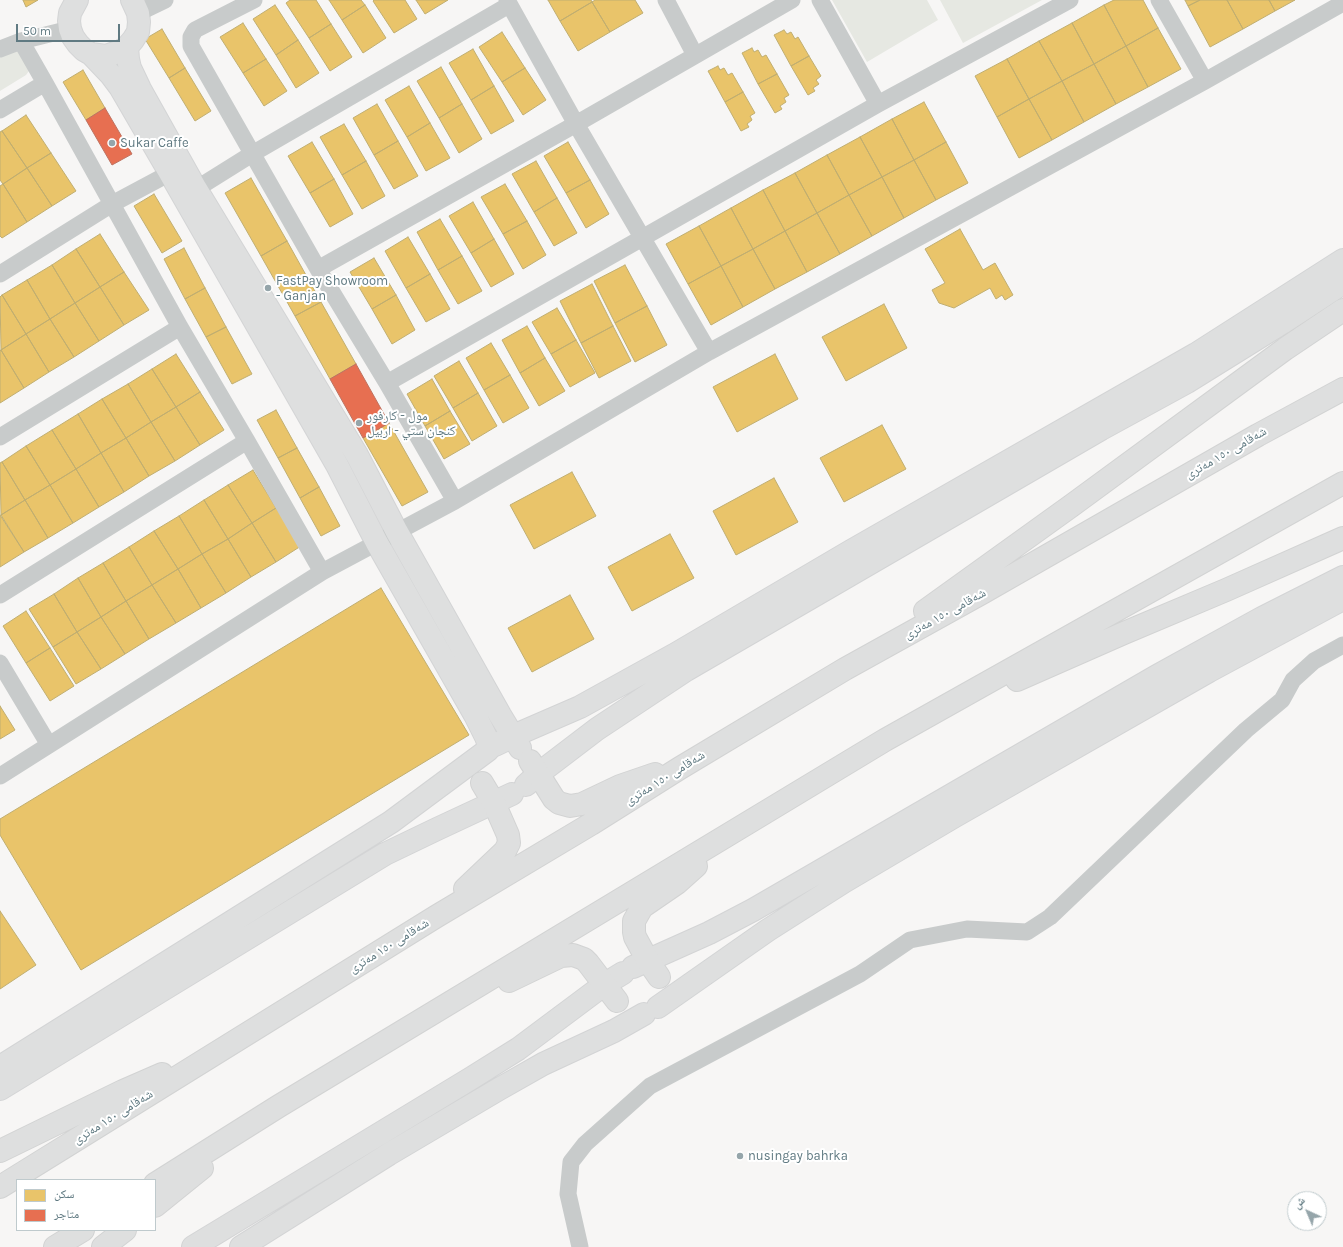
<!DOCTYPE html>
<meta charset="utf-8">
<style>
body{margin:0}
#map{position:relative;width:1343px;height:1247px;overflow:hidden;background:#f7f6f5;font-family:Karla,"Noto Naskh Arabic",sans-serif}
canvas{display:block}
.legend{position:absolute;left:16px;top:1179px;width:140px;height:52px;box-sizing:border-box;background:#fff;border:1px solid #bfcacd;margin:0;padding:5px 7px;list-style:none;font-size:12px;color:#607a82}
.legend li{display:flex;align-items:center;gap:8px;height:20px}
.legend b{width:20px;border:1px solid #bfcacd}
.north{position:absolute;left:1287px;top:1191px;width:40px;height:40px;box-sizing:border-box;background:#fff;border:1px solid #bfcacd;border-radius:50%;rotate:316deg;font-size:11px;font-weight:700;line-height:16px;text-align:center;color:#607a82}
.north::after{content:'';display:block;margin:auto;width:14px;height:18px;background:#95a5aa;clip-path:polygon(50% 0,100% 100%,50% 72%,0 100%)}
.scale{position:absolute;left:16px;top:24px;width:104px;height:18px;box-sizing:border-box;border:2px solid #607a82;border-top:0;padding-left:5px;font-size:12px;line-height:14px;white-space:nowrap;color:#607a82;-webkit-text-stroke:3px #fff;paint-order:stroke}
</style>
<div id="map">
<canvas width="1343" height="1247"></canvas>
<ul class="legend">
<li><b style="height:11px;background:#e9c46a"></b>سكن</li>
<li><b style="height:11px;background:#e76f51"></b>متاجر</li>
</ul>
<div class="north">ش</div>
<div class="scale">50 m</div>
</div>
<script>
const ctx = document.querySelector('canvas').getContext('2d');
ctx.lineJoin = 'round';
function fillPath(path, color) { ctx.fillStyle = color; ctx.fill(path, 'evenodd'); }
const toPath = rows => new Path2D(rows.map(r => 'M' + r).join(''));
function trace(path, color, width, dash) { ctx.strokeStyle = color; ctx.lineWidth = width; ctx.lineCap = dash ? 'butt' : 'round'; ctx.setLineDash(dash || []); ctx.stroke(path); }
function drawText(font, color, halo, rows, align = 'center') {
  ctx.font = font + ' Karla,"Noto Naskh Arabic",sans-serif'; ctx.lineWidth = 4; ctx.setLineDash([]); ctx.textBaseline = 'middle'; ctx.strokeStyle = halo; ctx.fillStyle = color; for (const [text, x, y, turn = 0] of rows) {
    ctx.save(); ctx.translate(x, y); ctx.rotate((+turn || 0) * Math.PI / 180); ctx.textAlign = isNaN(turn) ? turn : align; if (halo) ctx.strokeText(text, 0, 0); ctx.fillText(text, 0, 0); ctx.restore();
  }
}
fillPath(toPath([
 [832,0,927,0,938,20,867,62],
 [940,0,1042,0,963,43],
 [17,48,29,71,26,75,0,91,0,54]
]), '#e6e8e2');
const homes = toPath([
 [23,0,38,0,26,7,23,0],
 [290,0,316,0,331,24,309,38,286,3,290,0],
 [329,0,361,0,365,5,342,20,329,0],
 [374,0,405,0,417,19,394,33,373,1,374,0],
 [416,0,448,0,425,14,416,0],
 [548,0,591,0,592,2,560,21,548,0],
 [595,0,635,0,643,13,610,32,592,2,595,0],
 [1114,0,1143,0,1158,28,1126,46,1104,5,1114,0],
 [1185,0,1200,0,1188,6,1185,0],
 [1200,0,1227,0,1243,29,1210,47,1188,6,1200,0],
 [1227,0,1269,0,1275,11,1243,29,1227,0],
 [1269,0,1295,0,1275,11,1269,0],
 [592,2,610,32,578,51,560,21,592,2],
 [275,5,298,40,276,55,253,19,275,5],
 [365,5,386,38,363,53,342,20,365,5],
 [1104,5,1126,46,1094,64,1072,23,1104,5],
 [243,23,266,59,243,73,220,37,243,23],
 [1072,23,1094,64,1062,81,1039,41,1072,23],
 [331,24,352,57,330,71,309,38,331,24],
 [1158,28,1181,69,1148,87,1126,46,1158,28],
 [162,29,185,68,169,78,145,39,162,29],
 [784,30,787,34,791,32,795,39,798,37,809,56,791,66,774,35,784,30],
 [502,32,525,68,502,82,479,47,502,32],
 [298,40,319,73,296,88,276,55,298,40],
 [1039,41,1062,81,1029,99,1007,59,1039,41],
 [1126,46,1148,87,1116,104,1094,64,1126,46],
 [752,48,754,52,758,50,762,57,766,55,777,74,758,84,742,53,752,48],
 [473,49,494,86,471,100,449,63,473,49],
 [809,56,821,76,816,80,819,84,813,88,815,91,808,95,791,66,809,56],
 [266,59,287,91,264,106,243,73,266,59],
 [1007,59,1029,99,997,117,975,76,1007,59],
 [1094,64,1116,104,1084,122,1062,81,1094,64],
 [718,66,720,70,724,68,728,75,732,73,743,92,725,102,708,71,718,66],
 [441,67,462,104,439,118,417,81,441,67],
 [185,68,211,111,195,121,169,78,185,68],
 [525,68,546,100,523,115,502,82,525,68],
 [83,70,105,108,86,120,63,82,83,70],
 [777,74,789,95,784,98,786,102,780,106,782,109,775,113,758,84,777,74],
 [1062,81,1084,122,1052,140,1029,99,1062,81],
 [409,86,430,123,407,137,385,100,409,86],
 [494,86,514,121,491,134,471,100,494,86],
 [743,92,755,113,750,116,752,120,747,124,749,127,741,131,725,102,743,92],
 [1029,99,1052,140,1019,158,997,117,1029,99],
 [924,102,946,142,914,160,892,119,924,102],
 [377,104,398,141,374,155,353,118,377,104],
 [462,104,482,139,459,153,439,118,462,104],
 [26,115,51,153,27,168,2,131,26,115],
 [892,119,914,160,882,177,860,137,892,119],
 [430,123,450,158,426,171,407,137,430,123],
 [344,124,366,161,342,175,320,137,344,124],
 [2,131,27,168,3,184,0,180,0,132,2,131],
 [860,137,882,177,849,195,827,155,860,137],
 [398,141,418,176,394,189,374,155,398,141],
 [312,142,334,179,310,193,288,156,312,142],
 [568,142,590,180,566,193,544,156,568,142],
 [946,142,968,183,936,200,914,160,946,142],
 [51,153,76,191,52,206,27,168,51,153],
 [827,155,849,195,817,213,795,173,827,155],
 [914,160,936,200,904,218,882,177,914,160],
 [366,161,385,196,362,209,342,175,366,161],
 [536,161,557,198,534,212,512,174,536,161],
 [27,168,52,206,27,222,3,184,27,168],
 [795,173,817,213,785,231,763,190,795,173],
 [882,177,904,218,872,236,849,195,882,177],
 [251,178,287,241,261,256,225,193,251,178],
 [334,179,353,214,330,227,310,193,334,179],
 [590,180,609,214,586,228,566,193,590,180],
 [3,184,27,222,2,238,0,236,0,186,3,184],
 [505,184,527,221,503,234,481,197,505,184],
 [763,190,785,231,753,249,731,208,763,190],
 [154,194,182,241,162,253,134,206,154,194],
 [849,195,872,236,840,254,817,213,849,195],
 [557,198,577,233,554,246,534,212,557,198],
 [473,202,494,239,471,253,449,216,473,202],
 [731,208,753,249,721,266,699,226,731,208],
 [817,213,840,254,807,272,785,231,817,213],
 [440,219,462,256,438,270,417,232,440,219],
 [527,221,546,255,523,269,503,234,527,221],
 [699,226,721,266,688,284,666,244,699,226],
 [960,229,983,270,995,263,1013,295,1005,300,1002,295,996,299,990,288,954,308,939,303,932,290,945,283,925,249,960,229],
 [785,231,807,272,775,289,753,249,785,231],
 [100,234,124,272,100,287,76,249,100,234],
 [408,237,430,274,406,288,385,251,408,237],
 [494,239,514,274,491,287,471,253,494,239],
 [287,241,321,302,295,316,261,256,287,241],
 [184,248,205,288,185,299,164,259,184,248],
 [76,249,100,287,75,303,52,265,76,249],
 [753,249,775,289,743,307,721,266,753,249],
 [462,256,482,291,458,304,438,270,462,256],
 [374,258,396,295,372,309,350,272,374,258],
 [52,265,75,303,50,319,27,280,52,265],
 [625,265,647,306,615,323,594,281,625,265],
 [721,266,743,307,711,325,688,284,721,266],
 [124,272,149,310,124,325,100,287,124,272],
 [430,274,450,309,426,322,406,288,430,274],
 [27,280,50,319,26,334,2,295,27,280],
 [592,284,613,326,581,343,560,301,592,284],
 [100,287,124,325,99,341,75,303,100,287],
 [205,288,226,327,206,337,185,299,205,288],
 [2,295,26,334,1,350,0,297,2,295],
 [396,295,415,330,392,344,372,309,396,295],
 [321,302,356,364,330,379,295,316,321,302],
 [75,303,99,341,74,357,50,319,75,303],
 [884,304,907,348,846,381,822,337,884,304],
 [647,306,667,345,635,362,615,323,647,306],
 [557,308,576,340,551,354,532,322,557,308],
 [50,319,74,357,49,372,26,334,50,319],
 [527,326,545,358,520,373,502,340,527,326],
 [613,326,631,361,599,378,581,343,613,326],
 [226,327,252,374,232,384,206,337,226,327],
 [26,334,49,372,24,388,1,350,26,334],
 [576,340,595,373,570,387,551,354,576,340],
 [491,343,510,375,484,390,466,358,491,343],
 [1,350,24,388,0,403,0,351,1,350],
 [176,354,200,392,176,407,152,369,176,354],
 [775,354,798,399,737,432,713,387,775,354],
 [545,358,565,391,539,406,520,373,545,358],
 [459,361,478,393,453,408,434,376,459,361],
 [152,369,176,407,151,422,128,384,152,369],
 [510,375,529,408,503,423,484,390,510,375],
 [432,379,450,411,425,426,407,394,432,379],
 [128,384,151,422,126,438,102,399,128,384],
 [200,392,224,430,200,445,176,407,200,392],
 [478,393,497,426,472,441,453,408,478,393],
 [102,399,126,438,101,453,78,414,102,399],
 [176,407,200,445,175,461,151,422,176,407],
 [276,410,297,448,278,458,257,420,276,410],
 [450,411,470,444,444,459,425,426,450,411],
 [78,414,101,453,76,469,52,430,78,414],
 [151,422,175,461,149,476,126,438,151,422],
 [389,423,428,492,402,506,363,438,389,423],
 [882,425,906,469,844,502,820,458,882,425],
 [52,430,76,469,50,485,26,446,52,430],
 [126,438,149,476,124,492,101,453,126,438],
 [26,446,50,485,25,500,2,462,26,446],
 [297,448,319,487,300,498,278,458,297,448],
 [101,453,124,492,99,507,76,469,101,453],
 [2,462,25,500,1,515,0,463,2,462],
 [76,469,99,507,73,523,50,485,76,469],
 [253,470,276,508,252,523,228,485,253,470],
 [572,472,596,516,534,549,510,505,572,472],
 [774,478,798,522,736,555,713,511,774,478],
 [50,485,73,523,48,538,25,500,50,485],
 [228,485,252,523,228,539,204,500,228,485],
 [319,487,340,526,321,536,300,498,319,487],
 [25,500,48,538,24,552,1,515,25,500],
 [204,500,228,539,202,554,179,516,204,500],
 [276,508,301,546,276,562,252,523,276,508],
 [0,515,24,552,0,567,0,515],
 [179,516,202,554,178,569,154,531,179,516],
 [252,523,276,562,251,577,228,539,252,523],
 [154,531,178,569,152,585,129,547,154,531],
 [670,534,694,578,632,611,608,567,670,534],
 [228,539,251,577,226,593,202,554,228,539],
 [129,547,152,585,126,601,103,563,129,547],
 [202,554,226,593,201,608,178,569,202,554],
 [103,563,126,601,101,617,78,578,103,563],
 [178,569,201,608,176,623,152,585,178,569],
 [78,578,101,617,77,632,54,594,78,578],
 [152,585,176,623,149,639,126,601,152,585],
 [381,588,469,735,81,970,0,835,0,819,381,588],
 [54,594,77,632,53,647,29,609,54,594],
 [570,595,594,639,532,672,508,628,570,595],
 [126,601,149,639,125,654,101,617,126,601],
 [26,611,50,648,26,663,3,626,26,611],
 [101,617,125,654,101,669,77,632,101,617],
 [77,632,101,669,76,684,53,647,77,632],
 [50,648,74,686,50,701,26,663,50,648],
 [0,706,15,730,0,739,0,706],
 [0,911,36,965,0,989,0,911]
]);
fillPath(homes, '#e9c46a');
trace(homes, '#c0ae71', 1);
const shops = toPath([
 [105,108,132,154,112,165,86,120,105,108],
 [356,364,389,423,363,438,330,379,356,364]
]);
fillPath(shops, '#e76f51');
trace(shops, '#be7260', 1);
const secondary = toPath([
 [77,0,70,13,69,21,70,29,73,37,78,44,84,50,91,54,106,56,121,51,127,47,133,40,138,32,139,22,138,13,132,0],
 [127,47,128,59,130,68,140,89,196,189,357,455,397,532,500,715,520,748],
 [91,54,111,75,120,87,170,173,337,465,377,543,475,715,486,737,490,748],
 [495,745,520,733,580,707,674,655,851,551,1196,354,1343,260],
 [526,785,538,774,597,729,686,670,1101,429,1187,382,1282,323,1343,283],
 [633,967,709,933,753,910,1157,676,1262,618,1343,577],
 [658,1007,768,930,845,881,955,816,1209,671,1343,599],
 [0,1067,391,822,488,750],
 [0,1089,385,854,437,829,512,794],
 [193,1247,470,1079,518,1049,605,984,623,973],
 [241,1247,389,1154,499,1089,543,1064,614,1031,644,1014]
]);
const highway = toPath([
 [925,611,1071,506,1285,349,1343,310],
 [1017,680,1124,633,1226,590,1343,538],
 [530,761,554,799,559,803,570,806,582,804,620,786,655,774],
 [465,889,505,851,509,843,508,835,494,803,482,783],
 [659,977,648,961,635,937,634,932,634,921,642,907,677,883,696,866],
 [509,981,561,956,573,955,584,959,588,963,617,1001],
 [0,1151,123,1091,162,1074],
 [155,1184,279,1106,885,740,1343,483],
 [0,1187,437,916,591,824,680,768,845,669,982,593,1258,435,1343,389],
 [155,1206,202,1168],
 [55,1247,83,1230],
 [103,1247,125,1230]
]);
trace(secondary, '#d3d4d5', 24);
trace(highway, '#d2d3d3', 24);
trace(toPath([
 [254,0,195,30,191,37,191,46,318,269,387,383,455,501],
 [507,0,576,124,709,352],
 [666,0,695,55],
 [820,0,878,104],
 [1159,0,1205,81],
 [138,13,165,0],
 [21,41,45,83,180,327,247,441,322,572],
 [0,49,21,41,70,29],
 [0,110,45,83],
 [196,189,252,154,509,5],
 [318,269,576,124,792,0],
 [0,274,112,204,170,173],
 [387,383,878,104,1070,0],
 [0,437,180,327],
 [0,595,247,441],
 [0,663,49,745],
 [0,776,322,572,455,501,709,352,1205,81,1343,3],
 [580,1247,568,1194,571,1162,585,1144,650,1086,860,974,910,940,967,929,1027,932,1050,917,1246,730,1282,700,1293,680,1314,661,1343,645]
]), '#c8cbcb', 17);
trace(secondary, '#dedfdf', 22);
trace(highway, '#dedfdf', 22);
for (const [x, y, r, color] of [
 [112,143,4,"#95a5aa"],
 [268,288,4,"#95a5aa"],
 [359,423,4,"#95a5aa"],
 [740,1156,4,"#95a5aa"]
]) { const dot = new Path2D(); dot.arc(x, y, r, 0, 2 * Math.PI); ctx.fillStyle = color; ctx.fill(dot); trace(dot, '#fff', 1.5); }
drawText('13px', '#607a82', '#fff', [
 ["Sukar Caffe",120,143],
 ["FastPay Showroom",276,281],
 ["- Ganjan",276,296],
 ["مول - كارفور",367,416],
 ["كنجان ستي - اربيل",367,431],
 ["nusingay bahrka",748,1156]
], 'left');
drawText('13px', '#607a82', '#fff', [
 ["شەقامی ١٥٠ مەتری",1226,453,-30],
 ["شەقامی ١٥٠ مەتری",945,614,-29],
 ["شەقامی ١٥٠ مەتری",665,778,-32],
 ["شەقامی ١٥٠ مەتری",389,946,-32],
 ["شەقامی ١٥٠ مەتری",113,1117,-32]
]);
</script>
